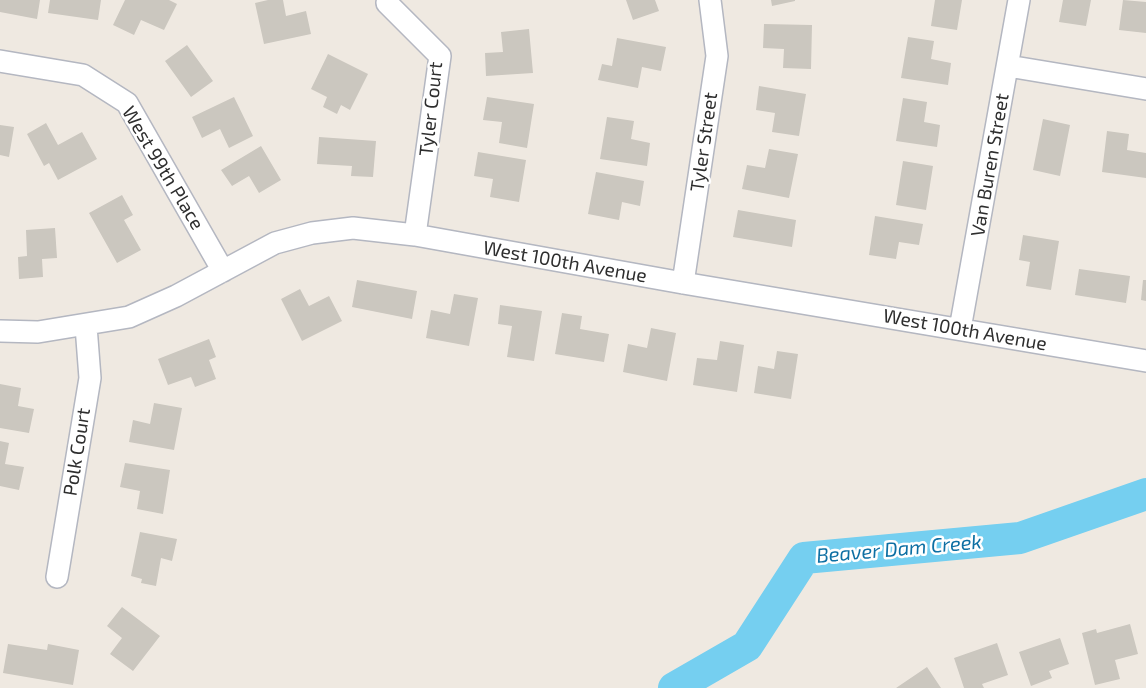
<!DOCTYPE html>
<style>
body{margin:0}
canvas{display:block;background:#efe9e1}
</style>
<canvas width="1146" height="688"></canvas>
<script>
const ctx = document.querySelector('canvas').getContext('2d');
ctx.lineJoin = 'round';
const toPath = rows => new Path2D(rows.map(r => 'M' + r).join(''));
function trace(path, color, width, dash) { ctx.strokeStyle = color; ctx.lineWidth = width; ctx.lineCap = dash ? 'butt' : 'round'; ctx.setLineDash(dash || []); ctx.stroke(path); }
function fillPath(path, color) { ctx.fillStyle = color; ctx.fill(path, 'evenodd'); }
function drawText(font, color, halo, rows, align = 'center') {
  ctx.font = font + ' "Exo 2",sans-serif'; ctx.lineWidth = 5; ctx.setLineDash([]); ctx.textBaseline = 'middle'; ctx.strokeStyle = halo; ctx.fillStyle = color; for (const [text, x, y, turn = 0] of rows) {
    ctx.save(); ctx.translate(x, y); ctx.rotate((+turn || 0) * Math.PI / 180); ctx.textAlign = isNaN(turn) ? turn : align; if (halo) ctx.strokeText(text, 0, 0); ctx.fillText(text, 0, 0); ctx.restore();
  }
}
trace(toPath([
 [674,688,747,646,804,558,1020,538,1146,494]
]), '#75cff0', 32);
fillPath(toPath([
 [0,0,40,0,37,19,0,12],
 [50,0,101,0,98,20,48,13],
 [125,0,169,0,177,4,164,30,141,20,134,35,113,25],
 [268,0,283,0,286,16,306,11,311,34,264,44,255,3],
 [626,0,655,0,659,11,633,20],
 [771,0,795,0,795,1,772,6],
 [935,0,962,0,957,30,931,26],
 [1063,0,1091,0,1086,26,1059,22],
 [1123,0,1146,2,1146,33,1119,30],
 [764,24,812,25,811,69,783,68,784,49,763,48],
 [529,29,533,73,486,76,485,53,503,52,501,32],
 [908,37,934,41,931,59,951,63,948,85,901,78],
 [617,38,666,47,661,71,642,67,638,88,598,80,602,64,612,66],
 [187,45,213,81,191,97,165,61],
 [328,54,368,74,350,110,341,105,337,114,323,107,327,97,311,89],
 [759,86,806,94,799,136,772,132,775,113,756,110],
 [234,97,253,136,229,148,220,129,202,138,192,117],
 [487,97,534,104,527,148,499,143,502,122,483,120],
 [903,98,927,102,924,122,940,125,937,147,896,141],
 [607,117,634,121,631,139,650,143,647,166,600,159],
 [1043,119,1070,125,1060,176,1033,170],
 [46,123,58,145,82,132,97,159,58,180,49,163,44,166,27,134],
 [0,125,14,127,9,157,0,155],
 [1107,131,1129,134,1127,150,1146,153,1146,178,1102,172],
 [319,137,376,141,373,177,351,176,352,166,317,164],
 [261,146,281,180,259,193,249,176,232,186,221,170],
 [769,149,798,154,789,198,742,189,747,165,765,168],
 [478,152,526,160,519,202,490,197,493,179,474,176],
 [903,161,933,166,926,210,896,205],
 [596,172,644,181,640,206,622,202,619,220,588,214],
 [122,195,133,215,124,220,141,250,117,263,89,213],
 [738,210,796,220,792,247,733,237],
 [875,216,923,224,919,245,899,242,896,259,869,255],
 [55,228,57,258,42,259,43,277,19,279,18,257,27,256,26,230],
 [1023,235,1059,241,1051,290,1026,286,1030,262,1019,260],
 [1079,269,1130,276,1126,303,1075,295],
 [357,280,417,291,412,319,352,307],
 [1143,280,1146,280,1146,301,1141,300],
 [300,289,309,306,329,296,342,321,302,341,281,299],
 [454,294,478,298,469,346,426,338,431,310,450,314],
 [500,305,542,311,534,361,507,357,512,326,498,324],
 [562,313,582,316,580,329,609,334,604,362,555,354],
 [651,328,676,333,667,381,623,372,628,344,647,348],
 [209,339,216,357,209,360,216,379,195,387,191,377,168,385,158,359],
 [720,341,744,345,737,392,693,385,697,358,717,360],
 [777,351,798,354,791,399,754,393,758,366,774,369],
 [0,384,21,388,18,406,34,409,29,433,0,428],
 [154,403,182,408,174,450,129,442,133,420,150,424],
 [0,441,9,443,5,464,24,467,19,490,0,486],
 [125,463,170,470,163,514,137,509,140,491,120,487],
 [140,532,177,539,172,561,161,558,156,586,141,583,142,579,131,576],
 [122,607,160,636,133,671,110,654,122,638,107,626],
 [1130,624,1138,654,1115,660,1120,679,1095,685,1082,633,1096,629,1097,633],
 [1060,638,1069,664,1049,671,1052,678,1031,686,1019,652],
 [997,643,1008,675,982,684,984,688,964,688,954,658],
 [8,644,47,650,48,644,79,650,73,685,3,673],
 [927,667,941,688,896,688]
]), '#cbc7bf');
const minor = toPath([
 [387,3,440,56,415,235],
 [0,61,83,75,127,103,223,271],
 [1008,66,1146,89],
 [683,283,717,56,710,0],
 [960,329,1019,0],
 [0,331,38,332,129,317,176,296,275,243,312,233,353,228,415,235,683,283,1146,361],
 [57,577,90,378,86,326]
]);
trace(minor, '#b4b7c1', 24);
trace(minor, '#fff', 21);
drawText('19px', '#2e2e2e', '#fff', [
 ["Tyler Court",431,109,-84],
 ["Tyler Street",704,142,-82],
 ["Van Buren Street",990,165,-80],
 ["West 99th Place",163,168,59],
 ["West 100th Avenue",565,262,10],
 ["West 100th Avenue",965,330,10],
 ["Polk Court",77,452,-81]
]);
drawText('italic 20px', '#0d6fa3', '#fff', [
 ["Beaver Dam Creek",899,549,-5]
]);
</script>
